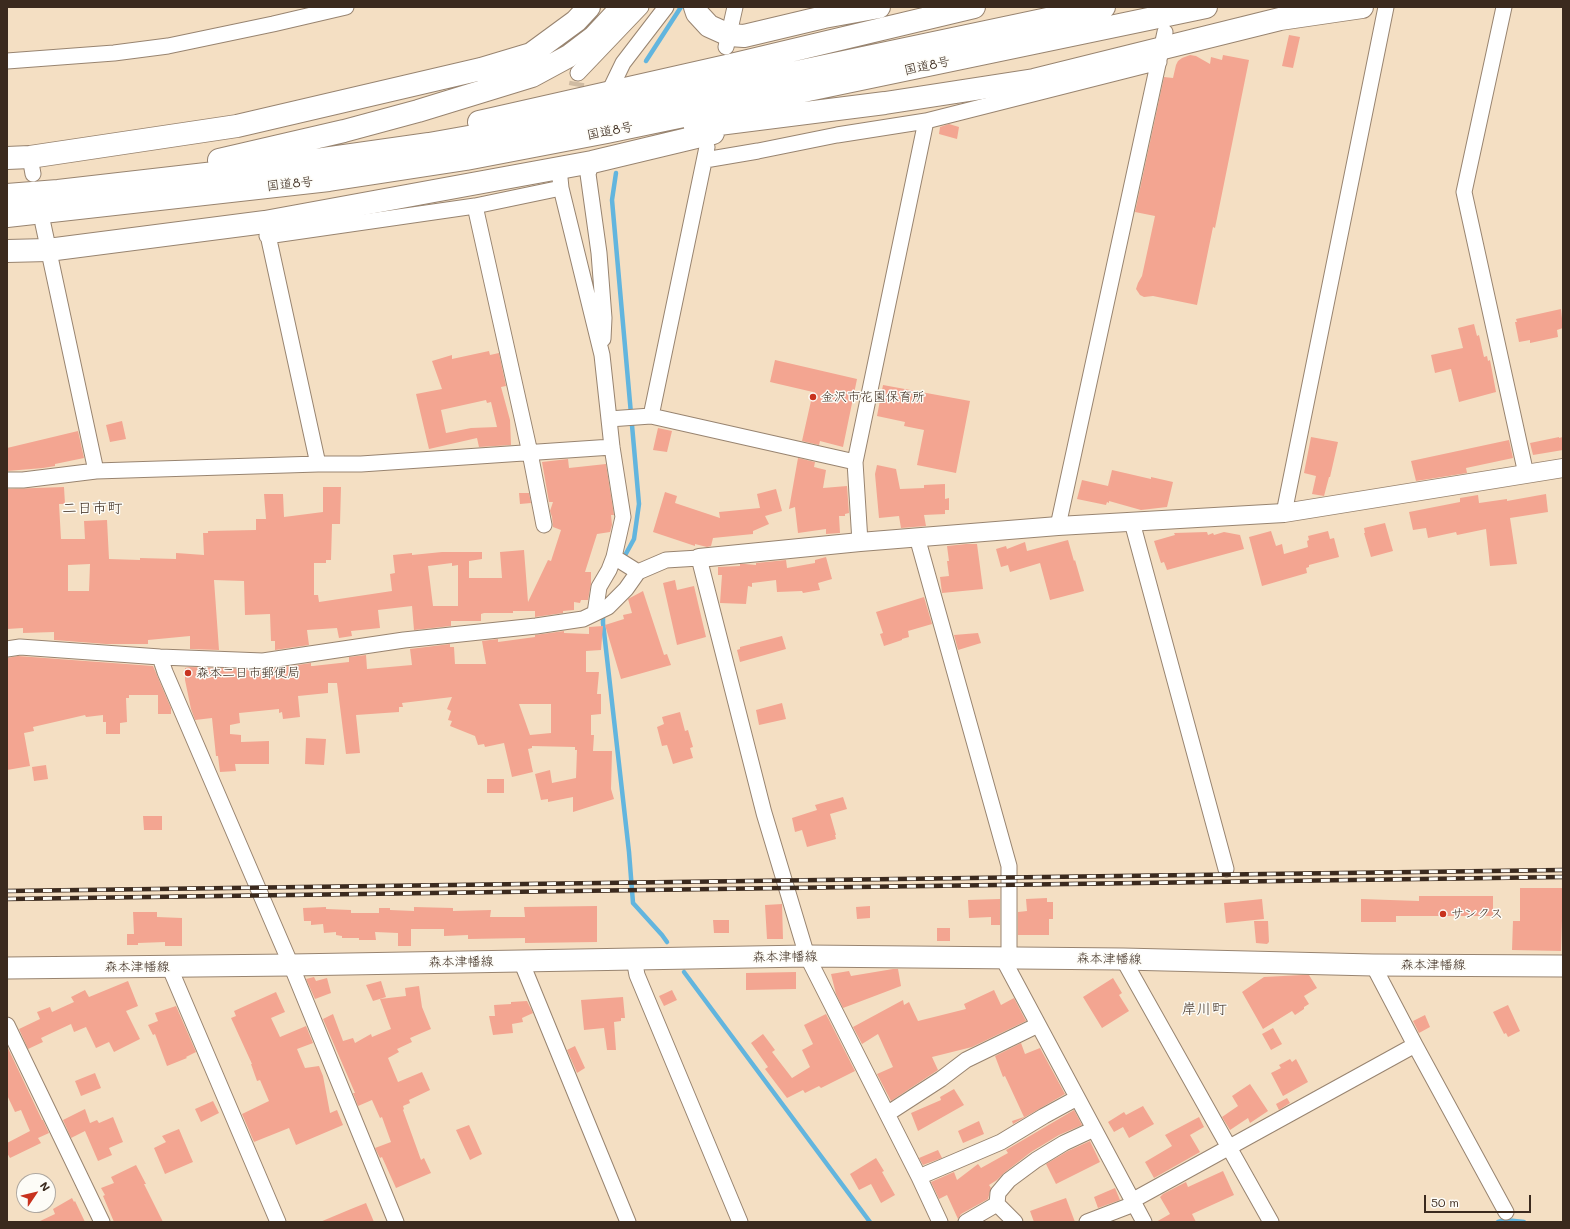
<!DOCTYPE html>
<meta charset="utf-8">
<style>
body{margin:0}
#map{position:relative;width:1570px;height:1229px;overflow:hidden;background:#f4dfc3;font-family:Mali,sans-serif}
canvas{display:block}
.frame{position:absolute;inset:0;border:8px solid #3b2a1e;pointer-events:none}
.north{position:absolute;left:16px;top:1173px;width:40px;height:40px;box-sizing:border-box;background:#fdfcf7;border:1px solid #afa8a0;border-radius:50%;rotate:55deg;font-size:11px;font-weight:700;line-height:16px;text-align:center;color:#3b2a1e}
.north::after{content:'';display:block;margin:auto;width:14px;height:18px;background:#c8321e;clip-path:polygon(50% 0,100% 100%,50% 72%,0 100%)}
.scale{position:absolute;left:1424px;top:1195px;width:107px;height:18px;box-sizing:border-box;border:2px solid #3b2a1e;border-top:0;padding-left:5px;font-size:12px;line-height:14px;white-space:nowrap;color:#3b2a1e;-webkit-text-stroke:3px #fdfcf7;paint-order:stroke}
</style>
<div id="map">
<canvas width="1570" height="1229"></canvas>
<div class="frame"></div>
<div class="north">N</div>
<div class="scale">50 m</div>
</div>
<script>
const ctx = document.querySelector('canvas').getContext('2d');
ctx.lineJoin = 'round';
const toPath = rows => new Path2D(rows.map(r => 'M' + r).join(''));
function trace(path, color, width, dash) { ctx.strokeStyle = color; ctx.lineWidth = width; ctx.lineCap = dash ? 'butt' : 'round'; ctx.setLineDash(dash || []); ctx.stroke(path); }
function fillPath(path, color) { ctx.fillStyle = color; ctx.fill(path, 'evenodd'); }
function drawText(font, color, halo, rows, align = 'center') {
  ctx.font = font + ' Mali,"Klee One",sans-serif'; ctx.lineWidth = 3; ctx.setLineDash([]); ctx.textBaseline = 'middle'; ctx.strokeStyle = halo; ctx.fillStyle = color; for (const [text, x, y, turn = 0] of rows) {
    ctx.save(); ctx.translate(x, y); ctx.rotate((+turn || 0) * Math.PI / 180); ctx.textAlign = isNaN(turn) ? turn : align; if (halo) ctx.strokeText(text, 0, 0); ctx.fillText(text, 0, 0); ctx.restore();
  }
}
trace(toPath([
 [646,61,681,7],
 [616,173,612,200,639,504,634,539,623,559],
 [603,612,603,623,629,852,633,903,662,935,667,942],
 [684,972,870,1222],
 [1498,1222,1505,1220,1524,1222]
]), '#62b5de', 4.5);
fillPath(toPath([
 [1289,35,1300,37,1293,68,1282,66],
 [1190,55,1196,56,1210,64,1211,57,1222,60,1223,55,1249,60,1215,228,1213,227,1197,305,1153,296,1144,297,1140,295,1136,289,1138,283,1142,276,1155,216,1135,212,1164,77,1173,78,1176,65,1178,61,1182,58],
 [949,124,959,127,957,139,939,134,940,127],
 [1561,309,1563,328,1557,330,1558,337,1530,343,1530,340,1519,342,1515,322,1517,322,1516,319],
 [1474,324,1477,336,1479,335,1484,357,1487,356,1488,361,1490,360,1496,392,1459,402,1451,369,1435,373,1431,355,1463,348,1458,328],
 [489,351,490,355,499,353,506,386,501,387,510,420,511,445,479,447,477,438,429,449,416,394,442,389,432,361,452,355,452,359],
 [486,400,487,403,491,402,497,427,471,428,446,433,441,410],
 [775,360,857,379,843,447,820,441,819,445,802,441,813,392,770,382],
 [883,385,970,401,956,473,917,465,924,430,904,426,905,422,877,416],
 [122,421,126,439,110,442,106,425],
 [658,428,672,431,667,452,653,450],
 [78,431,84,458,55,464,55,466,43,468,7,471,7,448],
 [1311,437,1338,442,1330,477,1329,477,1324,496,1312,494,1316,476,1304,473],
 [1559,437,1559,438,1563,437,1563,450,1533,455,1530,443],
 [1509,440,1513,458,1466,468,1467,473,1416,481,1411,461],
 [798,458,815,462,814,467,826,470,823,488,847,486,849,513,845,514,845,516,839,516,840,533,826,534,826,529,798,533,795,507,789,509],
 [568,459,569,468,606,464,614,515,611,515,612,525,610,532,597,534,585,572,591,572,591,584,588,600,581,600,580,603,574,602,574,610,563,611,563,613,535,617,535,611,513,611,513,613,484,613,481,614,481,621,451,621,451,626,414,630,412,606,378,610,380,628,351,631,352,636,339,638,337,628,307,630,309,645,275,650,275,641,271,641,270,614,245,615,244,581,214,580,219,650,190,649,190,636,148,640,148,644,106,644,54,640,54,632,23,633,23,628,7,629,7,489,64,487,65,504,59,504,61,539,85,539,84,521,107,520,109,559,140,560,140,558,176,559,176,553,204,555,203,533,208,533,208,531,256,530,256,519,266,519,264,494,283,494,284,517,323,512,323,487,341,487,340,524,332,524,331,560,326,560,326,563,314,563,314,595,318,595,319,602,392,591,390,574,395,573,393,555,412,553,412,555,442,552,482,552,482,559,469,561,469,578,502,578,500,552,524,550,528,602,548,560,551,561,561,530,553,527,552,517,550,511,553,502,549,502,542,462],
 [452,563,452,566,458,565,458,606,433,606,428,566],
 [90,564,89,591,68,591,68,565],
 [877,465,896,469,900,489,924,488,924,485,945,484,945,499,949,498,949,510,945,510,945,514,924,515,926,526,901,528,899,516,879,518,875,474],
 [1112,470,1151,479,1151,477,1173,482,1167,507,1141,510,1109,501,1109,503,1107,502,1106,505,1077,499,1082,480,1108,486],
 [776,489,782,511,765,516,769,524,753,531,753,534,713,538,711,546,707,547,695,544,695,546,653,532,665,492,677,496,675,503,720,518,719,512,760,508,757,494],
 [519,493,529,493,531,503,520,504],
 [1546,494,1548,512,1510,518,1517,564,1490,566,1486,529,1457,535,1456,532,1428,538,1426,528,1413,530,1409,512,1460,502,1460,498,1478,495,1479,503,1507,499,1507,501],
 [1385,523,1393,551,1371,557,1364,533,1365,533,1364,528],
 [1271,531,1276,546,1282,544,1284,554,1308,547,1307,541,1309,540,1308,536,1328,531,1330,539,1334,538,1339,557,1309,565,1309,567,1306,568,1307,573,1262,586,1249,537],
 [1207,532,1208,535,1213,533,1214,535,1224,532,1240,535,1244,549,1167,570,1164,562,1161,563,1154,541,1175,535,1174,533],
 [1068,540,1074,561,1075,560,1084,591,1050,600,1040,563,1010,572,1008,565,1001,567,996,549,1006,546,1007,549,1025,542,1027,551],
 [966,544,977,544,983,589,942,593,940,577,949,576,947,561,949,561,947,546],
 [826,557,832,579,818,583,820,590,803,593,802,591,777,592,776,580,752,583,752,587,748,586,746,604,720,603,722,575,718,575,718,567,740,566,740,564,745,564,756,565,756,563,786,560,787,568,815,563,815,560],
 [675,580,677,590,694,586,706,637,677,645,663,583],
 [643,591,664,655,667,654,671,665,621,679,605,625,624,619,623,615,632,613,628,599],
 [924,597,932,624,908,631,909,637,902,639,902,640,884,646,880,634,883,633,876,612],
 [603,626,601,650,586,651,586,672,599,672,597,694,601,694,601,714,591,715,591,735,594,735,593,751,612,751,611,789,614,799,573,812,573,797,548,802,548,799,541,800,535,774,550,770,552,783,576,778,577,750,575,750,575,747,532,746,532,748,528,749,533,772,512,777,504,743,485,747,484,744,478,745,475,736,450,726,452,721,448,720,451,711,447,709,452,697,402,703,403,707,399,707,399,712,356,715,360,753,346,754,337,683,328,683,328,693,298,696,300,717,283,719,282,712,279,713,279,709,239,713,240,723,230,725,230,734,241,735,241,742,269,741,269,764,235,764,236,771,220,772,218,756,216,756,212,718,195,720,191,709,185,680,185,668,190,667,263,670,311,663,311,666,313,666,349,662,349,657,366,655,367,669,412,665,410,649,450,644,450,647,454,647,455,664,486,664,482,641,498,639,498,642,535,637,535,635,564,631,564,633,589,634,589,627],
 [519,704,551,704,551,733,530,735],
 [978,633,981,643,958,650,954,635],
 [782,636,786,649,740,662,737,650,740,649,740,647],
 [18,656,153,666,171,708,171,714,158,714,158,695,129,695,129,698,126,698,127,722,120,723,120,734,106,734,106,722,103,722,103,715,86,717,85,715,33,727,34,731,24,733,30,766,7,770,7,658],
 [782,703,786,719,759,725,756,710],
 [680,712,685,731,688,730,693,747,690,748,693,758,673,764,667,745,662,746,657,727,664,724,662,717],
 [306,738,326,739,324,765,305,764],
 [46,765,48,779,34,781,32,767],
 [487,779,504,779,504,793,487,793],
 [843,797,847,809,830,814,836,835,835,835,836,839,807,847,802,830,795,832,792,818,817,810,815,805],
 [143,816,162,816,162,830,144,830],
 [1520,888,1563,888,1561,951,1512,950,1513,921,1520,921],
 [1419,896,1493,896,1493,916,1396,916,1396,922,1361,922,1361,899,1419,901],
 [1047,898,1047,902,1053,902,1053,919,1049,919,1049,935,1018,935,1018,912,1027,911,1026,899],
 [1000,899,1000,925,991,925,991,917,969,918,968,900],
 [1262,899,1264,919,1226,923,1224,903],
 [782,904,783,939,767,939,765,905],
 [597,906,597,942,525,943,525,938,468,939,468,935,444,936,444,929,411,929,411,946,398,946,398,933,375,932,376,940,359,940,359,938,342,938,342,936,336,935,336,932,324,933,323,924,311,925,311,921,304,921,303,908,326,907,326,909,351,910,351,913,379,913,379,908,390,908,390,910,414,911,414,907,453,908,453,911,491,910,490,917,525,917,524,907],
 [870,906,870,918,857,919,856,907],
 [133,912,157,912,157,917,182,918,182,946,165,946,165,942,138,943,138,945,127,945,127,934,134,934],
 [713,920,729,920,729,933,714,933],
 [1254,921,1268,921,1269,942,1267,944,1256,943],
 [937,928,950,928,950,941,937,941],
 [893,969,898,969,901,986,843,1008,836,994,831,974,849,971,851,976],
 [796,972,796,989,746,990,746,973],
 [1302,975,1309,975,1317,988,1304,996,1309,1004,1304,1007,1304,1009,1295,1015,1292,1011,1263,1029,1242,992,1264,977],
 [314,977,316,981,327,978,331,993,315,999,306,979],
 [1113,978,1122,993,1119,995,1129,1011,1102,1028,1083,997],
 [128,981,138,1006,126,1011,140,1039,114,1052,109,1042,96,1048,86,1027,74,1032,71,1024,41,1038,43,1042,28,1049,19,1029,40,1019,37,1012,50,1007,52,1012,74,1002,71,997,85,990,89,997],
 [381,981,386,997,373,1001,366,985],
 [419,986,422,1007,431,1029,410,1038,412,1042,397,1049,399,1052,388,1058,398,1082,422,1072,430,1090,409,1100,410,1103,403,1106,404,1109,403,1110,421,1160,424,1158,431,1173,396,1188,382,1157,380,1158,375,1148,391,1142,382,1117,380,1118,372,1100,358,1106,353,1093,355,1093,323,1019,333,1014,343,1041,353,1038,355,1043,371,1034,372,1037,391,1029,380,999,406,996,405,988],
 [672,990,677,1000,664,1006,659,996],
 [994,990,1001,1005,1014,998,1026,1021,972,1047,932,1057,938,1070,891,1101,877,1074,893,1067,878,1034,862,1044,853,1027,903,1000,904,1005,909,1002,918,1021,966,1009,964,1004],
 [276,992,285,1012,271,1018,280,1037,306,1026,313,1043,297,1049,305,1068,319,1066,323,1076,330,1113,337,1110,343,1125,296,1145,289,1128,254,1142,242,1114,269,1101,260,1080,257,1081,251,1064,252,1064,231,1018,236,1016,234,1011],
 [623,997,625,1018,621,1018,621,1021,614,1022,616,1050,607,1050,604,1028,584,1030,581,1000],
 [527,1001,533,1013,522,1018,523,1022,512,1024,513,1033,493,1035,489,1016,495,1016,494,1005,511,1004,511,1002],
 [1508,1005,1520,1031,1508,1037,1506,1033,1504,1034,1493,1012],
 [176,1006,196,1052,186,1057,187,1058,167,1066,155,1034,153,1035,148,1025,158,1021,155,1013],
 [826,1014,855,1071,821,1088,819,1086,805,1093,803,1090,787,1098,765,1069,768,1067,751,1043,763,1034,775,1050,772,1052,792,1078,810,1067,802,1050,813,1044,804,1025],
 [1425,1015,1430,1027,1419,1033,1413,1021],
 [1273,1028,1282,1044,1271,1050,1262,1034],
 [1021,1043,1025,1054,1040,1048,1065,1094,1013,1124,1012,1121,1024,1117,1005,1076,1003,1077,995,1056],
 [7,1046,42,1120,43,1120,49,1133,38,1138,41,1143,10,1158,7,1153,7,1143,30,1131,21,1110,15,1112,7,1095],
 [575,1046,585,1068,577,1073,567,1050],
 [1290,1059,1292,1062,1296,1059,1308,1082,1283,1096,1271,1073,1281,1068,1279,1065],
 [95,1073,101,1088,81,1096,75,1081],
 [1250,1084,1268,1111,1250,1123,1248,1118,1230,1130,1222,1117,1238,1106,1232,1096],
 [954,1089,964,1105,918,1131,911,1113,941,1100,940,1097],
 [1287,1098,1290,1103,1279,1110,1276,1104],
 [213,1101,219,1113,201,1122,195,1109],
 [1143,1106,1154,1124,1129,1138,1123,1127,1114,1132,1108,1122,1124,1112,1126,1115],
 [85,1109,90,1123,97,1120,99,1123,113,1117,123,1142,109,1148,112,1155,98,1161,85,1131,71,1138,63,1120],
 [1074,1110,1082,1125,1059,1135,1031,1152,1004,1173,997,1180,989,1185,991,1188,988,1199,961,1214,958,1219,947,1195,939,1199,931,1182,954,1172,957,1180,978,1164,981,1168,1008,1153,1006,1150],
 [1199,1117,1204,1127,1190,1135,1200,1152,1154,1178,1145,1162,1172,1146,1165,1135],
 [979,1121,984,1134,963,1143,958,1131],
 [469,1125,482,1154,470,1160,456,1130],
 [179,1129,193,1162,165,1174,154,1148,166,1142,162,1136],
 [1090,1141,1100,1162,1056,1184,1046,1164,1068,1151],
 [938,1150,942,1158,923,1165,919,1158],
 [876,1158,884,1171,882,1172,895,1195,881,1203,871,1184,859,1190,850,1174],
 [136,1165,146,1184,144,1184,163,1222,114,1222,103,1196,105,1195,101,1188,114,1183,111,1177],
 [1223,1171,1234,1195,1192,1214,1196,1222,1156,1222,1170,1214,1160,1197,1163,1194,1186,1182,1188,1187],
 [1115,1188,1120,1200,1098,1208,1094,1197],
 [72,1198,74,1202,75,1201,85,1222,38,1222,55,1214,53,1209],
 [1066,1198,1075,1222,1034,1222,1030,1211],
 [366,1203,374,1222,320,1222,351,1209]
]), '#f3a591');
trace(toPath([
 [572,109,577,82]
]), '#cfbba2', 15, [15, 8]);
const minor = toPath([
 [1504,7,1464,192,1526,474],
 [726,47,735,7],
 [7,61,114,53,168,46,273,24,346,7],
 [578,73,641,7],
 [609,92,623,63,666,7],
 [926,121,1159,62],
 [707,147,651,416,855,462],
 [30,157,33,174],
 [705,160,758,151,837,135,926,121,855,462,860,542],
 [592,162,588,174,599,253,604,318,603,339],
 [560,178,561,188,602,355,612,447,623,517,614,557,609,570,599,587,595,613],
 [475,206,530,453,544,525],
 [43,224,96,471],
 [266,226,318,464],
 [267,236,475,206,561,188],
 [609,419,651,416],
 [7,480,23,480,96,471,318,464,361,464,612,447],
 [1284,513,1386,7],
 [1132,522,1226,869],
 [1058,526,1165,32],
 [917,537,1009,866,1009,958],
 [614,557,638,572],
 [7,649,20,647,160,657,263,661,404,640,536,626,583,619,608,607,626,589,638,572,666,560,699,558,764,813,807,956,919,1177,940,1222],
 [160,657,165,672,291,965,396,1222],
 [1002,957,1144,1222],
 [634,959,637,975,740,1222],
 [1123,959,1271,1222],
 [521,961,628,1222],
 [1373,965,1415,1045,1506,1212],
 [169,966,278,1222],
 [7,1025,102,1222],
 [887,1114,941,1079,966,1060,1038,1025],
 [919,1177,1001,1142,1044,1116,1077,1098],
 [997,1204,998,1193,1009,1180,1036,1160,1064,1143,1094,1129],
 [966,1222,997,1204,1015,1222],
 [1087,1222,1134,1204,1137,1198,1415,1045]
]);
const tertiary = toPath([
 [699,558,860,542,1058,526,1284,513,1563,468]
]);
const secondary = toPath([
 [7,968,291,965,807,956,1123,959,1373,965,1563,966]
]);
const trunk = toPath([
 [695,7,697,13,709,26,729,35,744,36,824,17,879,7],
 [479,122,731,65,974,7],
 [695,127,885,103,1034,80,1280,19,1362,7],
 [7,158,30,157,237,126,481,69,531,54,576,21,589,7],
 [219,160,344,131,418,111,532,76,569,56,594,37,622,7],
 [7,195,58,191,267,167,429,144,603,113,1104,7],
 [7,216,329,180,466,159,607,132,1206,7],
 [7,251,48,250,265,222,592,162,713,133]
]);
trace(minor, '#988470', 17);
trace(tertiary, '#988470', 20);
trace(secondary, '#988470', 23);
trace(trunk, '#988470', 24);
trace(minor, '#fff', 15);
trace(tertiary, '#fff', 18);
trace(secondary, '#fff', 21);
trace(trunk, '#fff', 22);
const rail = toPath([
 [7,891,1563,870],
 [7,899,1563,877]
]);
trace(rail, '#3b2a1e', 4.5);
trace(rail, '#fdfcf7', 3, [9]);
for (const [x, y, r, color] of [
 [813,397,4,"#c8321e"],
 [188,673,4,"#c8321e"],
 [1443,914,4,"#c8321e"]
]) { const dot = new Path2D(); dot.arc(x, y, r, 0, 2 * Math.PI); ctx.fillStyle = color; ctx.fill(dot); trace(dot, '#fdfcf7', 1.5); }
drawText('13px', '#3b2a1e', '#fdfcf7', [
 ["国道8号",927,66,-12],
 ["国道8号",610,131,-11],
 ["国道8号",290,184,-6],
 ["森本津幡線",785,957,-1],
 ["森本津幡線",1109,959,1],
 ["森本津幡線",461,962,-1],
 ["森本津幡線",1433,965],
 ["森本津幡線",137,967]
]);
drawText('13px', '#3b2a1e', '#fdfcf7', [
 ["金沢市花園保育所",821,397],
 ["森本二日市郵便局",196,673],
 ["サンクス",1451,914]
], 'left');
drawText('15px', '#3b2a1e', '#fdfcf7', [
 ["二日市町",92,508],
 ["岸川町",1204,1009]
]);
</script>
